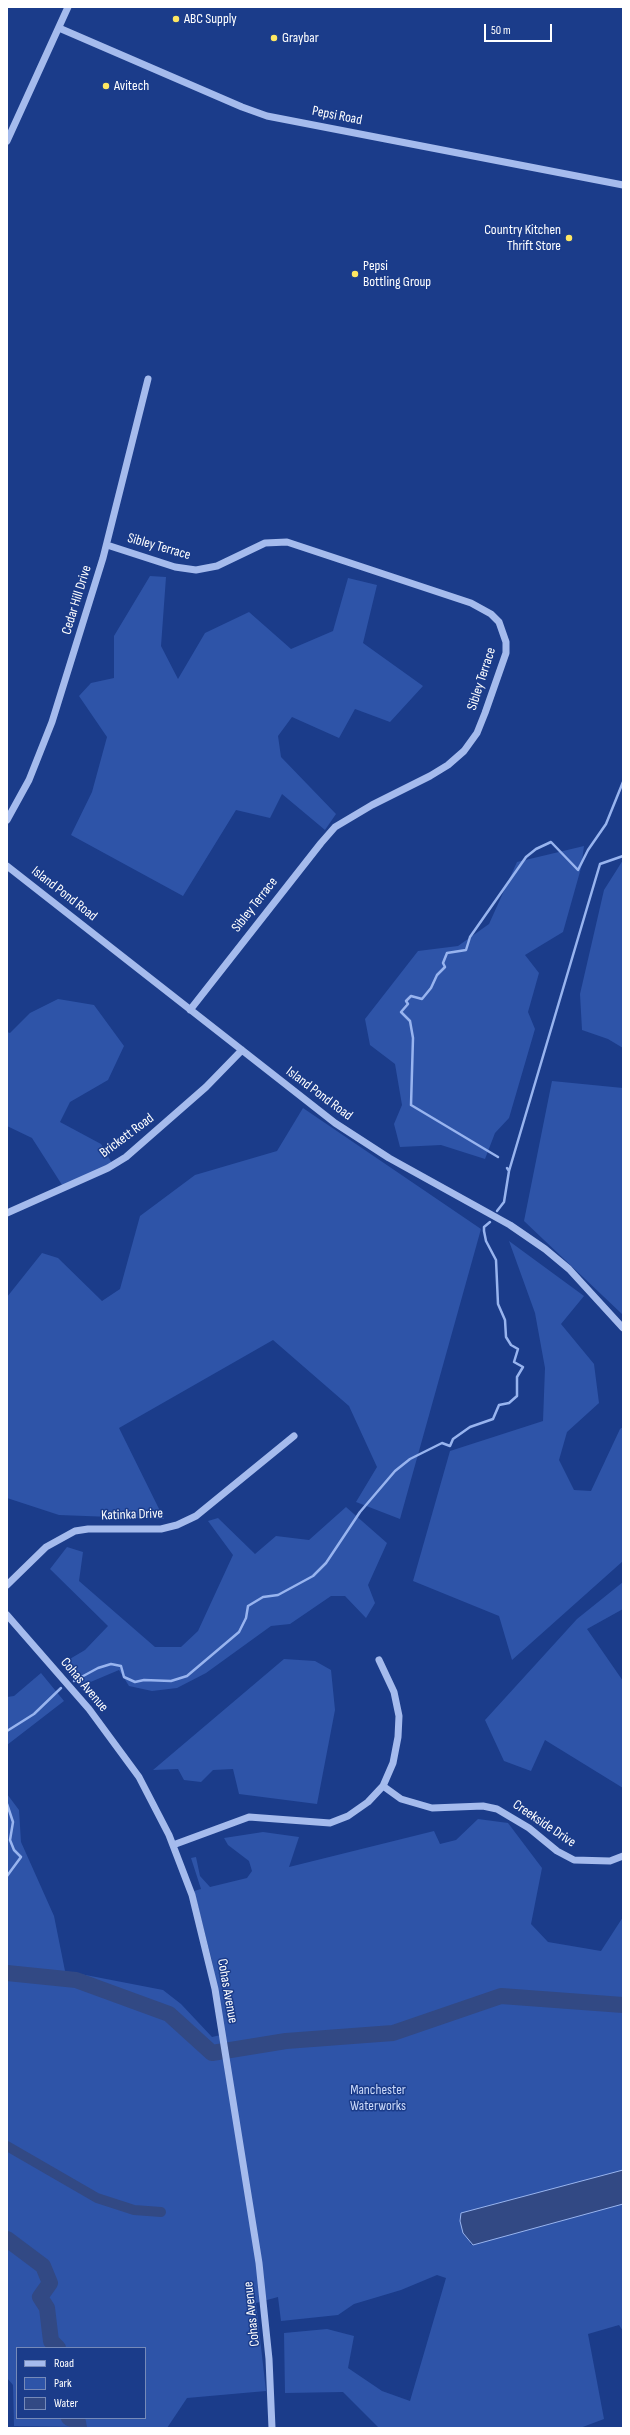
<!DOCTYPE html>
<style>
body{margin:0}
#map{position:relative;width:630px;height:2435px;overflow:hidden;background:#1b3c8a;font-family:"Sofia Sans Condensed",sans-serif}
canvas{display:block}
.frame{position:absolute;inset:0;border:8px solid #fff;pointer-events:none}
.legend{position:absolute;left:16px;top:2347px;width:130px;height:72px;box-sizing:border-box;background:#1b3c8a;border:1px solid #768ab9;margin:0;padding:5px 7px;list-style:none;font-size:12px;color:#fff}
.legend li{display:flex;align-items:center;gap:8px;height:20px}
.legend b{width:20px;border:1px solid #768ab9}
.scale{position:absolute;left:484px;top:24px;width:68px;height:18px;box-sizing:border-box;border:2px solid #fff;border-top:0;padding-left:5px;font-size:12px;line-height:14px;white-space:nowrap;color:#fff;-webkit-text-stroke:3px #1b3c8a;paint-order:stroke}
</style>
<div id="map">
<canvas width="630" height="2435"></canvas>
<div class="frame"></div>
<ul class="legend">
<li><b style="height:5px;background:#a5bbed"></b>Road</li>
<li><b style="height:11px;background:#2e54a8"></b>Park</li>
<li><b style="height:11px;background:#324984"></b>Water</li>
</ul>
<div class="scale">50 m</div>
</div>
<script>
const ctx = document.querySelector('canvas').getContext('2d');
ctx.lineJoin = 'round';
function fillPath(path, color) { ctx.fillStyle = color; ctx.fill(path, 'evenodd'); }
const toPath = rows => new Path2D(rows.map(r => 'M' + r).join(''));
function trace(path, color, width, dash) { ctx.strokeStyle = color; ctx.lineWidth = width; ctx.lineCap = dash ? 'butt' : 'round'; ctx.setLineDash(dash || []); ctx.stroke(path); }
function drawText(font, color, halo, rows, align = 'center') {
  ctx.font = font + ' "Sofia Sans Condensed",sans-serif'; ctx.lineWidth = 3; ctx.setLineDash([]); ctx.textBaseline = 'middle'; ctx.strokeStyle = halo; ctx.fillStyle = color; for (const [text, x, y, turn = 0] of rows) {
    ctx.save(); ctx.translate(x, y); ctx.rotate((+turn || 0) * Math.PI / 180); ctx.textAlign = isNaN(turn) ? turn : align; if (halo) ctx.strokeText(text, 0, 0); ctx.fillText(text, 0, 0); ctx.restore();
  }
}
fillPath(toPath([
 [150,576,166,577,161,646,178,679,205,633,249,612,291,649,333,631,348,578,377,585,363,643,423,686,390,722,355,709,339,738,292,717,278,736,281,757,336,814,325,830,282,794,270,818,236,810,183,896,71,835,92,792,107,737,79,696,91,683,114,678,114,636],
 [584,846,581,868,563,932,525,955,539,973,528,1012,535,1029,509,1118,495,1133,485,1159,441,1145,400,1147,394,1124,402,1105,395,1064,370,1045,365,1019,418,951,458,946,489,924,517,862],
 [623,860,623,1048,608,1039,582,1030,580,994,604,890],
 [58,999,94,1005,124,1046,108,1080,70,1102,60,1122,101,1144,113,1165,64,1188,32,1138,7,1126,7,1032,10,1033,30,1013],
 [552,1081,623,1088,623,1315,524,1221],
 [303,1108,481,1229,400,1519,356,1502,377,1467,349,1406,273,1340,119,1428,164,1519,59,1515,7,1498,7,1297,42,1253,58,1258,102,1301,120,1289,140,1216,195,1175,277,1151],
 [509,1241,584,1296,561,1324,594,1364,599,1403,567,1432,559,1460,574,1490,591,1491,620,1429,623,1427,623,1561,512,1660,499,1616,413,1581,450,1451,543,1421,545,1368,535,1313],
 [346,1507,387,1543,368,1585,375,1603,366,1618,345,1596,331,1596,290,1624,271,1626,206,1673,177,1688,152,1691,129,1686,119,1670,81,1686,63,1663,85,1650,108,1626,50,1569,67,1547,83,1552,79,1581,155,1647,181,1647,198,1631,233,1555,208,1521,218,1518,255,1554,276,1536,309,1540],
 [623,1582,623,1609,587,1629,623,1681,623,1788,545,1740,531,1771,504,1761,485,1720,577,1619],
 [284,1659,315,1661,331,1670,335,1710,317,1804,239,1794,233,1769,213,1770,201,1782,184,1780,178,1769,153,1770],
 [41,1673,64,1701,7,1745,7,1697,14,1696],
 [7,1794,19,1810,21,1842,54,1916,65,1971,163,1990,181,2004,212,2037,225,2034,212,1961,194,1891,201,1889,191,1858,196,1857,200,1876,210,1887,247,1878,252,1871,249,1861,228,1845,224,1838,263,1832,299,1837,289,1867,434,1831,440,1844,456,1840,478,1819,508,1823,542,1868,531,1924,548,1942,601,1951,623,1917,623,2331,619,2325,588,2334,604,2419,580,2428,379,2428,343,2392,285,2393,284,2333,327,2329,354,2336,348,2368,382,2391,410,2401,446,2278,437,2275,401,2290,354,2304,338,2315,281,2321,278,2297,256,2303,266,2391,187,2398,167,2428,14,2426,13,2385,7,2378],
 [599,2207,473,2245,470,2244,470,2243],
 [17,2348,145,2348,145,2418,17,2418]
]), '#2e54a8');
const water = toPath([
 [623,2170,623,2204,473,2245,463,2233,460,2221,461,2213,623,2170]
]);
fillPath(water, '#324984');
trace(water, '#98b4ef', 1);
trace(toPath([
 [498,1157,411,1105,413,1038,410,1021,401,1012,408,1004,406,1001,411,996,422,999,431,988,437,975,445,967,443,963,447,953,466,950,470,937,526,857,536,849,551,842,578,870,588,850,606,824,623,782],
 [509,1171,600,864,623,856],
 [497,1211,504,1202,509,1171,507,1168],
 [74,1681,98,1668,111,1664,121,1666,124,1677,135,1682,144,1680,171,1681,187,1676,239,1632,246,1618,248,1606,263,1597,278,1595,313,1576,326,1563,360,1512,395,1471,410,1459,442,1443,450,1446,453,1439,470,1427,493,1419,499,1405,509,1403,517,1396,517,1377,523,1367,514,1362,518,1349,511,1345,506,1337,505,1320,498,1304,496,1260,486,1241,484,1231,484,1227,490,1222],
 [7,1731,34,1714,61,1688],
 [7,1804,13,1822,10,1840,14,1850,21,1857,7,1876]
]), '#98b4ef', 2.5);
trace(toPath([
 [7,2146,97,2198,134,2210,161,2212]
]), '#324984', 10);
trace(toPath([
 [7,1973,76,1980,169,2014,212,2053,286,2041,393,2033,501,1996,623,2005],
 [7,2239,43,2266,50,2283,40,2297,47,2308,51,2341,58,2348],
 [69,2418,78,2422,79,2428]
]), '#324984', 16);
trace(toPath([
 [59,28,242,107,267,116,623,185],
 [7,141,68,7],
 [107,545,175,567,196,570,217,566,265,543,287,542,471,603,491,614,499,622,506,642,506,653,485,713,477,733,464,751,448,765,430,776,372,805,335,827,321,843,190,1010],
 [7,820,29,780,52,722,103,558,148,379],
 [7,866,335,1123,389,1158,510,1225,545,1249,569,1269,623,1328],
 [7,1213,108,1168,126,1157,206,1087,242,1050],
 [7,1585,46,1547,75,1531,88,1529,161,1529,177,1525,196,1516,294,1436],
 [7,1615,89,1709,139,1777,169,1835,192,1895,215,1989,259,2263,269,2359,272,2428],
 [383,1786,401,1799,432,1808,483,1806,497,1809,529,1828,557,1851,574,1860,610,1861,623,1856],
 [173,1845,249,1817,330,1823,348,1816,368,1802,383,1786,393,1763,398,1737,399,1716,394,1692,379,1660]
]), '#a5bbed', 7);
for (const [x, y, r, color] of [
 [176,19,4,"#fee762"],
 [274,38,4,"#fee762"],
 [106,86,4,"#fee762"],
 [569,238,4,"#fee762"],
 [355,274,4,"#fee762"]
]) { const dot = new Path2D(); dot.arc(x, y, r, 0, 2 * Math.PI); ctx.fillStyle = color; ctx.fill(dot); trace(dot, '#1b3c8a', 1.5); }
drawText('14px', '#fff', '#1b3c8a', [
 ["ABC Supply",184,19],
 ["Graybar",282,38],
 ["Avitech",114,86],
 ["Country Kitchen",561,230,"right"],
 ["Thrift Store",561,246,"right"],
 ["Pepsi",363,266],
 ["Bottling Group",363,282]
], 'left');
drawText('14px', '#fff', '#1b3c8a', [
 ["Pepsi Road",337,116,11],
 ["Sibley Terrace",159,547,16],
 ["Cedar Hill Drive",77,600,-73],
 ["Sibley Terrace",482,679,-72],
 ["Island Pond Road",64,894,38],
 ["Sibley Terrace",255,905,-52],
 ["Island Pond Road",319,1094,37],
 ["Brickett Road",127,1136,-37],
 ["Katinka Drive",132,1515,-2],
 ["Cohas Avenue",84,1685,50],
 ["Creekside Drive",544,1824,34],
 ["Cohas Avenue",227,1991,80],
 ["Cohas Avenue",252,2314,-96]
]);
drawText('14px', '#cbd9f9', '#1b3c8a', [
 ["Manchester",378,2090],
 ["Waterworks",378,2106]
]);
</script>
